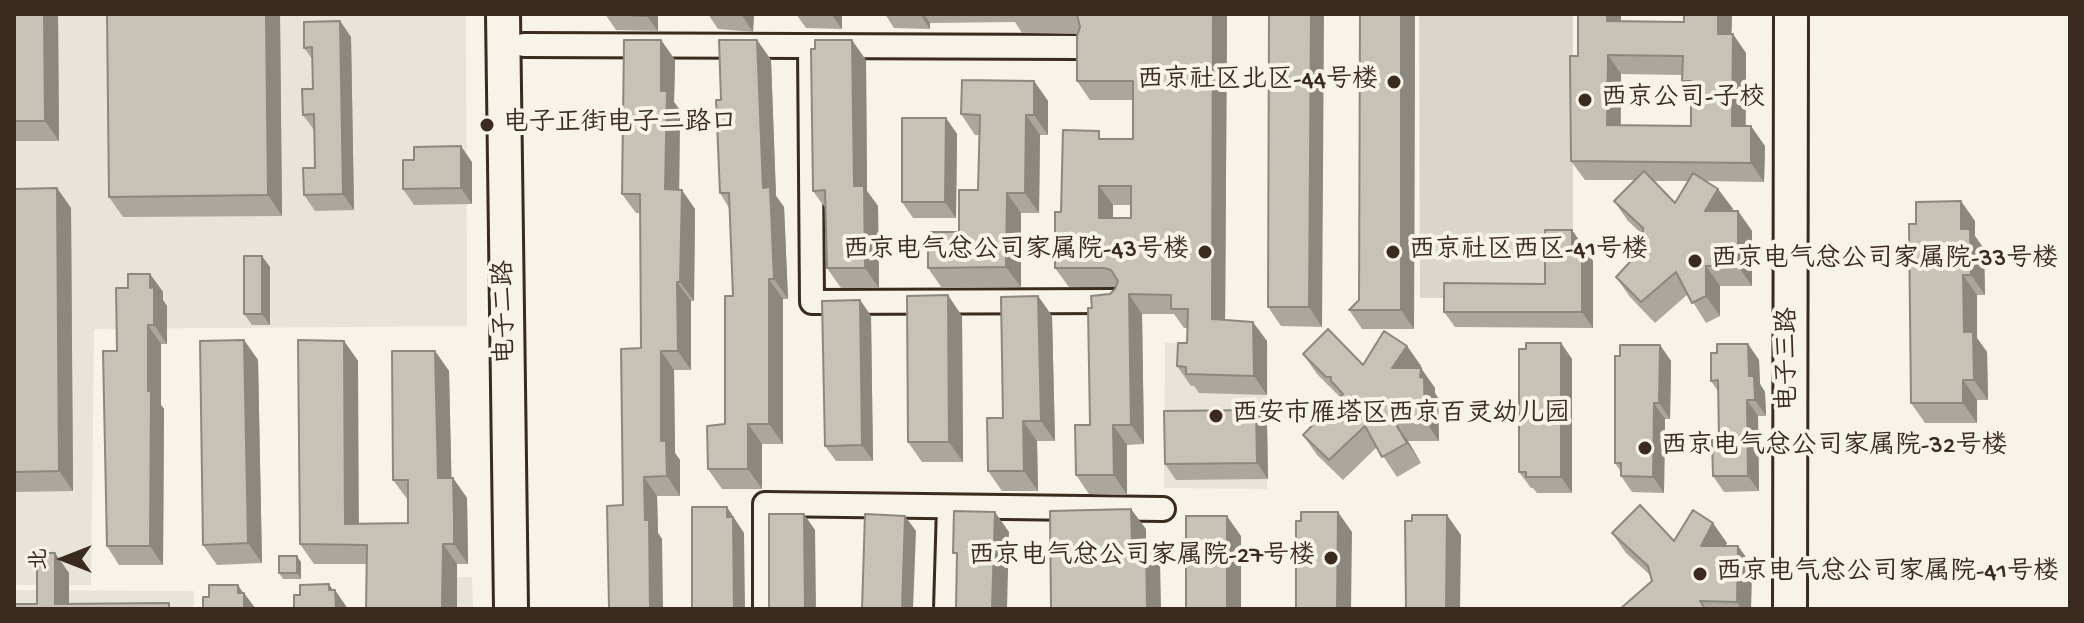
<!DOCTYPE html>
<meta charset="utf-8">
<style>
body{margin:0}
#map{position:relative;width:2084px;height:623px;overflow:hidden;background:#f7f3e8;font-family:"Gochi Hand","LXGW WenKai TC",sans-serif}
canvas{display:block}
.frame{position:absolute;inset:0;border:16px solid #3b2a1e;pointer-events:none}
.north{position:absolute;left:24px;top:519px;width:80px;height:80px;-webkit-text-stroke:6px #f7f3e8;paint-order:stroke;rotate:270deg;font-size:22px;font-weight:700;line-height:32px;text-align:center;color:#3b2a1e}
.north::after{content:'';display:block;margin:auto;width:28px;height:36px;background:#3b2a1e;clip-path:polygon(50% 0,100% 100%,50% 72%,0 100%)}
</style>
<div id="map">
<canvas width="2084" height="623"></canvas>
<div class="frame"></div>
<div class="north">北</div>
</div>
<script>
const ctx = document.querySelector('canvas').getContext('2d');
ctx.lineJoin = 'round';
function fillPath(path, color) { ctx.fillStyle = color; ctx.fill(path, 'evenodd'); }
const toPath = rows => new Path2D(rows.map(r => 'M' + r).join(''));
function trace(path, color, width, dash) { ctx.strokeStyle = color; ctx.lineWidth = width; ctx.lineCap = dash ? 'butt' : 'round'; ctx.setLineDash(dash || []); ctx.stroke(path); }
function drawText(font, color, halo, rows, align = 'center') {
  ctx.font = font + ' "Gochi Hand","LXGW WenKai TC",sans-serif'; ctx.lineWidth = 8; ctx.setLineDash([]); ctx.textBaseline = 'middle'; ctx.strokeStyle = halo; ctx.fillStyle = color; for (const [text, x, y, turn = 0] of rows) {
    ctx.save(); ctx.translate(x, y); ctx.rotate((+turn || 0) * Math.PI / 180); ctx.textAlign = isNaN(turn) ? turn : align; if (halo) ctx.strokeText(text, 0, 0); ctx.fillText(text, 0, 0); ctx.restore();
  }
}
fillPath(toPath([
 [14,14,466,14,467,326,94,329,91,585,14,585],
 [1165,343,1268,344,1267,489,1164,488],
 [472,577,473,609,366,609,366,579],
 [14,590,194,591,194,609,14,609]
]), '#e9e4d9');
fillPath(toPath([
 [1419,14,1573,14,1573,298,1420,298]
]), '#dbd6cb');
const street = toPath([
 [524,45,1079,47],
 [810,46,812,302,1117,301],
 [765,609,765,504,1163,509],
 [946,609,949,507]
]);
const secondary = toPath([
 [503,14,511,609],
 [1790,609,1791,14]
]);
trace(street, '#3b2a1e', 28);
trace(secondary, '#3b2a1e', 38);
trace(street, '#f7f3e8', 22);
trace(secondary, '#f7f3e8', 32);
fillPath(toPath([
 [14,14,58,14,59,141,14,141],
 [280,14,282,216,123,217,109,197],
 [605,14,658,14,658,31,616,30],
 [708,14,754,14,753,32,718,29],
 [796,14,842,14,842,29,806,28],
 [885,14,1227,14,1225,320,1267,341,1267,395,1199,393,1194,386,1191,386,1177,366,1187,343,1187,328,1184,328,1174,314,1142,314,1144,444,1127,445,1127,495,1089,494,1076,475,1090,425,1092,308,1110,294,1115,289,1116,287,1069,287,1055,268,1061,212,1104,139,1133,139,1133,100,1090,100,1077,81,1077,34,1022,33,1015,22,930,23,930,29,894,28],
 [1113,205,1131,205,1131,218,1113,218],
 [1269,14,1322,327,1281,326,1268,307],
 [1360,14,1415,14,1414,329,1362,329,1349,310,1359,300],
 [1578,14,1621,14,1621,22,1684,22,1684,14,1732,14,1731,34,1746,53,1746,126,1765,146,1764,182,1706,181,1718,189,1733,209,1731,211,1738,211,1752,231,1752,286,1720,286,1720,316,1706,323,1688,294,1655,323,1630,297,1616,277,1643,248,1643,235,1628,221,1614,201,1635,180,1585,180,1571,161,1578,56],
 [1621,74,1682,75,1682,81,1691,94,1691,126,1621,125],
 [1653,181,1688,181,1675,203],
 [340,21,351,37,354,210,315,211,304,195,315,168,314,130,303,115,313,89,313,60,304,48],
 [661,40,675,60,674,102,680,110,679,189,695,209,694,301,691,301,691,370,674,370,675,453,680,460,680,496,657,496,658,533,662,539,623,505,641,348,640,213,636,213,622,194],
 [757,40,771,60,776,196,784,207,788,299,783,299,783,444,762,444,762,489,722,489,708,469,725,424,733,296,729,208,720,193,721,100],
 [866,60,867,191,878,206,879,288,841,288,827,268,826,209,813,191],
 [1034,81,1048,101,1048,135,1040,135,1039,213,1021,213,1021,287,942,288,928,268,959,232,978,190,979,135,975,135,961,114],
 [946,118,957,134,956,218,913,218,902,202],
 [414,160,472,162,472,204,414,205,403,189],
 [57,188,71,208,73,491,14,492,14,189],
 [1975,221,1975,236,1984,249,1985,295,1977,295,1977,338,1987,352,1988,400,1977,400,1977,423,1925,423,1911,403,1916,224],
 [1572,230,1593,261,1593,328,1455,327,1444,312,1545,284],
 [270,267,270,325,252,325,244,314],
 [150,274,163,292,163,300,167,306,167,344,161,344,161,405,164,409,163,565,119,565,107,546,117,351,128,288],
 [1038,296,1052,316,1055,441,1037,441,1038,491,1002,491,988,471],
 [860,300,871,316,873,461,836,461,825,446],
 [962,316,963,462,922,462,908,442],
 [244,340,258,360,262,563,217,565,203,545],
 [344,341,358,361,358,524,408,523,408,500,393,480,435,351,449,371,451,478,453,478,467,498,468,564,314,564,300,544],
 [1561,343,1572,359,1572,493,1537,493,1533,488,1531,488,1519,472,1526,349],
 [1748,344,1759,360,1760,384,1765,392,1766,416,1758,416,1759,491,1724,492,1713,476,1719,439,1718,391,1711,381,1717,353],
 [1660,345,1671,361,1670,419,1665,419,1664,493,1632,492,1621,476,1621,472,1615,463,1620,356],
 [1407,346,1421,366,1419,368,1435,388,1435,393,1438,398,1439,441,1408,441,1421,463,1397,477,1377,447,1343,480,1317,455,1303,435,1340,397,1317,374,1303,354,1363,365],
 [1267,425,1268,479,1176,480,1165,464],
 [1612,533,1674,541,1727,543,1725,546,1738,546,1752,566,1751,609,1620,609,1652,581,1651,576,1626,553],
 [301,562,301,579,283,579,279,573]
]), '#aca69d');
fillPath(toPath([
 [44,14,58,14,59,141,45,121],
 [266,14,280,14,282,216,268,195],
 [647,14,658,14,658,31,647,16],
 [741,14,754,14,753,32],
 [831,14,842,14,842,29],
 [920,14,924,14,930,23,930,29],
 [1213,14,1227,14,1225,338,1212,319],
 [1311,14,1324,14,1322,327,1309,307],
 [1401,14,1415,14,1414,329,1401,310],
 [1607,14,1621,14,1620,40,1607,21],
 [1718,14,1732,14,1731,53,1718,34],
 [340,21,351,37,354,210,343,194],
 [1733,34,1746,53,1745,145,1732,126],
 [661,40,675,60,674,102,680,110,679,208,665,189,661,91],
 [757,40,771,60,776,196,784,207,788,299,774,279,763,188],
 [852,40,866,60,867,191,878,206,879,288,865,268,854,186],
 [1608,55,1621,74,1620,144,1607,125],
 [1034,81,1048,101,1048,135,1034,115],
 [1026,115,1040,135,1039,213,1025,193],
 [946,118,957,134,956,218,945,202],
 [1751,126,1765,146,1764,182,1751,163],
 [461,146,472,162,472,204,461,188],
 [1099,186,1113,205,1113,237,1099,218],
 [57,188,71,208,73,491,59,471],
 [1718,189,1733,209,1719,231,1705,211],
 [682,190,695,209,694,301,680,282],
 [1007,193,1021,213,1021,287,1006,267],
 [1961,201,1975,221,1975,236,1984,249,1985,295,1971,275,1961,229],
 [1738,211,1752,231,1752,286,1738,266],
 [1572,230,1593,261,1593,328,1582,312,1572,245],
 [262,256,270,267,270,325,262,314],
 [1706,266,1720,286,1720,316,1706,296],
 [150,274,163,292,163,300,167,306,167,344,154,325,150,288],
 [1963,275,1977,295,1977,338,1987,352,1988,400,1974,380,1964,332],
 [769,279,783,299,783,444,769,424],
 [677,282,691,301,691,370,678,351],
 [1129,294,1142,314,1144,444,1131,425],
 [948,295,962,316,963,462,949,442],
 [1038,296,1052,316,1055,441,1041,421],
 [860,300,871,316,873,461,862,445],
 [1253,322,1267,341,1267,395,1254,376],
 [148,325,161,344,161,405,164,409,163,565,150,546],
 [244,340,258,360,262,563,248,543],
 [344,341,358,361,359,544,345,524],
 [1561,343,1572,359,1572,493,1561,477],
 [1748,344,1759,360,1760,384,1765,392,1766,416,1755,400,1749,376],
 [1660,345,1671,361,1670,419,1659,403],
 [1407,346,1421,366,1406,388,1392,368],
 [435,351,449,371,452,498,438,478],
 [661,351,674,370,675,453,680,460,680,496,667,476,661,441],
 [1421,368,1435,388,1435,393,1438,398,1439,441,1425,421,1420,377],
 [1963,380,1977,400,1977,423,1963,403],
 [1747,400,1758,416,1759,491,1748,476],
 [1654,403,1665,419,1664,493,1653,477],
 [1256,410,1267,425,1268,479,1257,463],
 [1023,421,1037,441,1038,491,1024,471],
 [1394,421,1408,441,1421,463,1407,443],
 [748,424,762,444,762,489,748,469],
 [1113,425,1127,445,1127,495,1114,475],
 [644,477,657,496,658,533,662,539,663,609,650,609,645,520],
 [453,478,467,498,468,564,454,544],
 [727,507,744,533,745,609,734,609],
 [1131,509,1146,529,1146,561,1132,541],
 [995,512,1009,532,1007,609,992,609],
 [1338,512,1352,532,1351,609,1337,609],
 [804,514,815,530,816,609,805,609],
 [1447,515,1461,535,1460,609,1446,609],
 [905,516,916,531,913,609,902,609],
 [1227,516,1241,536,1241,609,1227,609],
 [1713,523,1727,543,1715,566,1701,546],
 [1146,540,1160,560,1161,609,1147,609],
 [443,544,457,564,457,609,442,609],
 [1738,546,1752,566,1751,609,1741,609,1737,602],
 [55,553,69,573,69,609,55,604],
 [297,556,301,562,301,579,297,573],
 [329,584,335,593,335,590,348,609,336,609,329,590],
 [238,585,244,594,244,593,256,609,244,609,238,593]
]), '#8c877f');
const building = toPath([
 [14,14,44,14,45,121,14,121,14,14],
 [107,14,266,14,268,195,109,197,107,14],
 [605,14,647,14,647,16,605,14],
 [1022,14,1213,14,1212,319,1253,322,1254,376,1186,374,1186,367,1177,366,1178,343,1187,343,1188,309,1171,309,1171,295,1129,294,1131,425,1113,425,1114,475,1076,475,1075,425,1090,425,1088,308,1092,308,1091,296,1110,294,1115,289,1118,281,1111,270,1104,268,1055,268,1055,212,1061,212,1063,130,1099,131,1099,139,1133,139,1133,81,1077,81,1077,36,1080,27,1077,15,1022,14],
 [1099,186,1131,186,1131,218,1099,218,1099,186],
 [1269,14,1311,14,1309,307,1268,307,1269,14],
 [1360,14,1401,14,1401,310,1349,310,1359,300,1360,14],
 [1578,14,1607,14,1607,21,1684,22,1684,14,1718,14,1718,34,1733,34,1732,126,1751,126,1751,163,1571,161,1570,56,1578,56,1578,14],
 [1608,55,1683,56,1682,81,1691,81,1691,126,1607,125,1608,55],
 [340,21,343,194,304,195,303,168,315,168,314,114,303,115,302,89,313,89,312,47,304,48,304,22,340,21],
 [624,40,661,40,661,91,667,91,665,189,682,190,680,282,677,282,678,351,661,351,661,441,666,441,667,476,644,477,645,520,649,520,650,609,609,609,607,506,623,505,621,349,641,348,640,194,622,194,624,40],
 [719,40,757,40,763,188,770,187,774,279,769,279,769,424,748,424,748,469,708,469,707,426,725,424,725,296,733,296,729,193,720,193,716,100,721,100,719,40],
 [815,40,852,40,854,186,864,186,865,268,827,268,825,190,813,191,811,49,815,49,815,40],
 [962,80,1034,81,1034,115,1026,115,1025,193,1007,193,1006,267,928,268,928,232,959,232,959,190,978,190,980,115,961,114,962,80],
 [902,118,946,118,945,202,902,202,902,118],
 [461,146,461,188,403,189,403,160,414,160,414,147,461,146],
 [1644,171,1675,203,1693,173,1718,189,1705,211,1738,211,1738,266,1706,266,1706,296,1692,303,1676,272,1641,302,1616,277,1643,248,1643,228,1614,201,1644,171],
 [57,188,59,471,14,472,14,189,57,188],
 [1961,201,1961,229,1970,229,1971,275,1963,275,1964,332,1973,332,1974,380,1963,380,1963,403,1911,403,1909,224,1916,224,1916,202,1961,201],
 [1545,230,1572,230,1572,245,1582,245,1582,312,1444,312,1444,283,1545,284,1545,230],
 [244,256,262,256,262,314,244,314,244,256],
 [128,274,150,274,150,288,154,287,154,325,148,325,148,391,151,391,150,546,107,546,103,351,117,351,116,288,128,288,128,274],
 [948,295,949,442,908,442,907,296,948,295],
 [1038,296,1041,421,1023,421,1024,471,988,471,987,418,1003,418,1001,297,1038,296],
 [860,300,862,445,825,446,822,301,860,300],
 [1328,329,1363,365,1384,331,1407,346,1392,368,1421,368,1420,377,1424,378,1425,421,1394,421,1407,443,1382,457,1365,426,1329,460,1303,435,1343,394,1331,381,1331,377,1326,377,1303,354,1328,329],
 [244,340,248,543,203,545,200,341,244,340],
 [298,340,344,341,345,524,408,523,408,480,393,480,392,351,435,351,438,478,453,478,454,519,454,544,443,544,442,609,366,609,367,545,300,544,298,340],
 [1526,343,1561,343,1561,477,1526,477,1526,472,1519,472,1519,349,1526,349,1526,343],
 [1717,344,1748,344,1749,376,1754,376,1755,400,1747,400,1748,476,1713,476,1712,440,1719,439,1718,380,1711,381,1711,353,1717,353,1717,344],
 [1620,345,1660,345,1659,403,1654,403,1653,477,1621,476,1621,463,1615,463,1615,356,1620,356,1620,345],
 [1256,410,1257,463,1165,464,1164,411,1256,410],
 [1640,505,1674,541,1693,510,1713,523,1701,546,1738,546,1737,602,1700,601,1705,609,1676,609,1675,608,1674,609,1620,609,1652,581,1648,566,1612,533,1640,505],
 [692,507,727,507,727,517,733,517,734,609,692,609,692,507],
 [1131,509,1132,541,1146,540,1147,609,1051,609,1050,511,1131,509],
 [954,511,995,512,992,609,956,609,957,553,953,553,954,511],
 [1301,512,1338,512,1337,609,1296,609,1296,521,1301,521,1301,512],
 [769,514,804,514,805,609,769,609,769,514],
 [865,514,905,516,902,609,862,609,865,514],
 [1412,515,1447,515,1446,609,1406,609,1405,521,1412,521,1412,515],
 [1186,516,1227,516,1227,609,1186,609,1186,516],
 [37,553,55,553,55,604,169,603,169,609,14,609,14,604,37,604,37,553],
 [279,556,297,556,297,573,279,573,279,556],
 [329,584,329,590,335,590,336,609,294,609,294,595,300,595,300,585,329,584],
 [209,585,238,585,238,593,244,593,244,609,203,609,203,597,209,597,209,585]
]);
fillPath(building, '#c8c1b6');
trace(building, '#8c877f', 2);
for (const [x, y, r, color] of [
 [1394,82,8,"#3b2a1e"],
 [1585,100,8,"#3b2a1e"],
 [487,125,8,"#3b2a1e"],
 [1205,252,8,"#3b2a1e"],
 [1393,252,8,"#3b2a1e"],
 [1695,261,8,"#3b2a1e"],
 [1216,416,8,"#3b2a1e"],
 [1645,448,8,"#3b2a1e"],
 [1331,558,8,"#3b2a1e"],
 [1700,574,8,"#3b2a1e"]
]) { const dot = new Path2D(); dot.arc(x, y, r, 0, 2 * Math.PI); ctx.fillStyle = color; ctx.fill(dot); trace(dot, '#f7f3e8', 3); }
drawText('26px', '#3b2a1e', '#f7f3e8', [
 ["西京社区北区-44号楼",1378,82,"right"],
 ["西京公司-子校",1601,100],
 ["电子正街电子二路口",503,125],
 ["西京电气总公司家属院-43号楼",1189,252,"right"],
 ["西京社区西区-41号楼",1409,252],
 ["西京电气总公司家属院-33号楼",1711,261],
 ["西安市雁塔区西京百灵幼儿园",1232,416],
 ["西京电气总公司家属院-32号楼",1661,448],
 ["西京电气总公司家属院-27号楼",1315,558,"right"],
 ["西京电气总公司家属院-41号楼",1716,574]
], 'left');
drawText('26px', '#3b2a1e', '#f7f3e8', [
 ["电子二路",507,312,-91],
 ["电子三路",1790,359,-90]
]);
</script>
